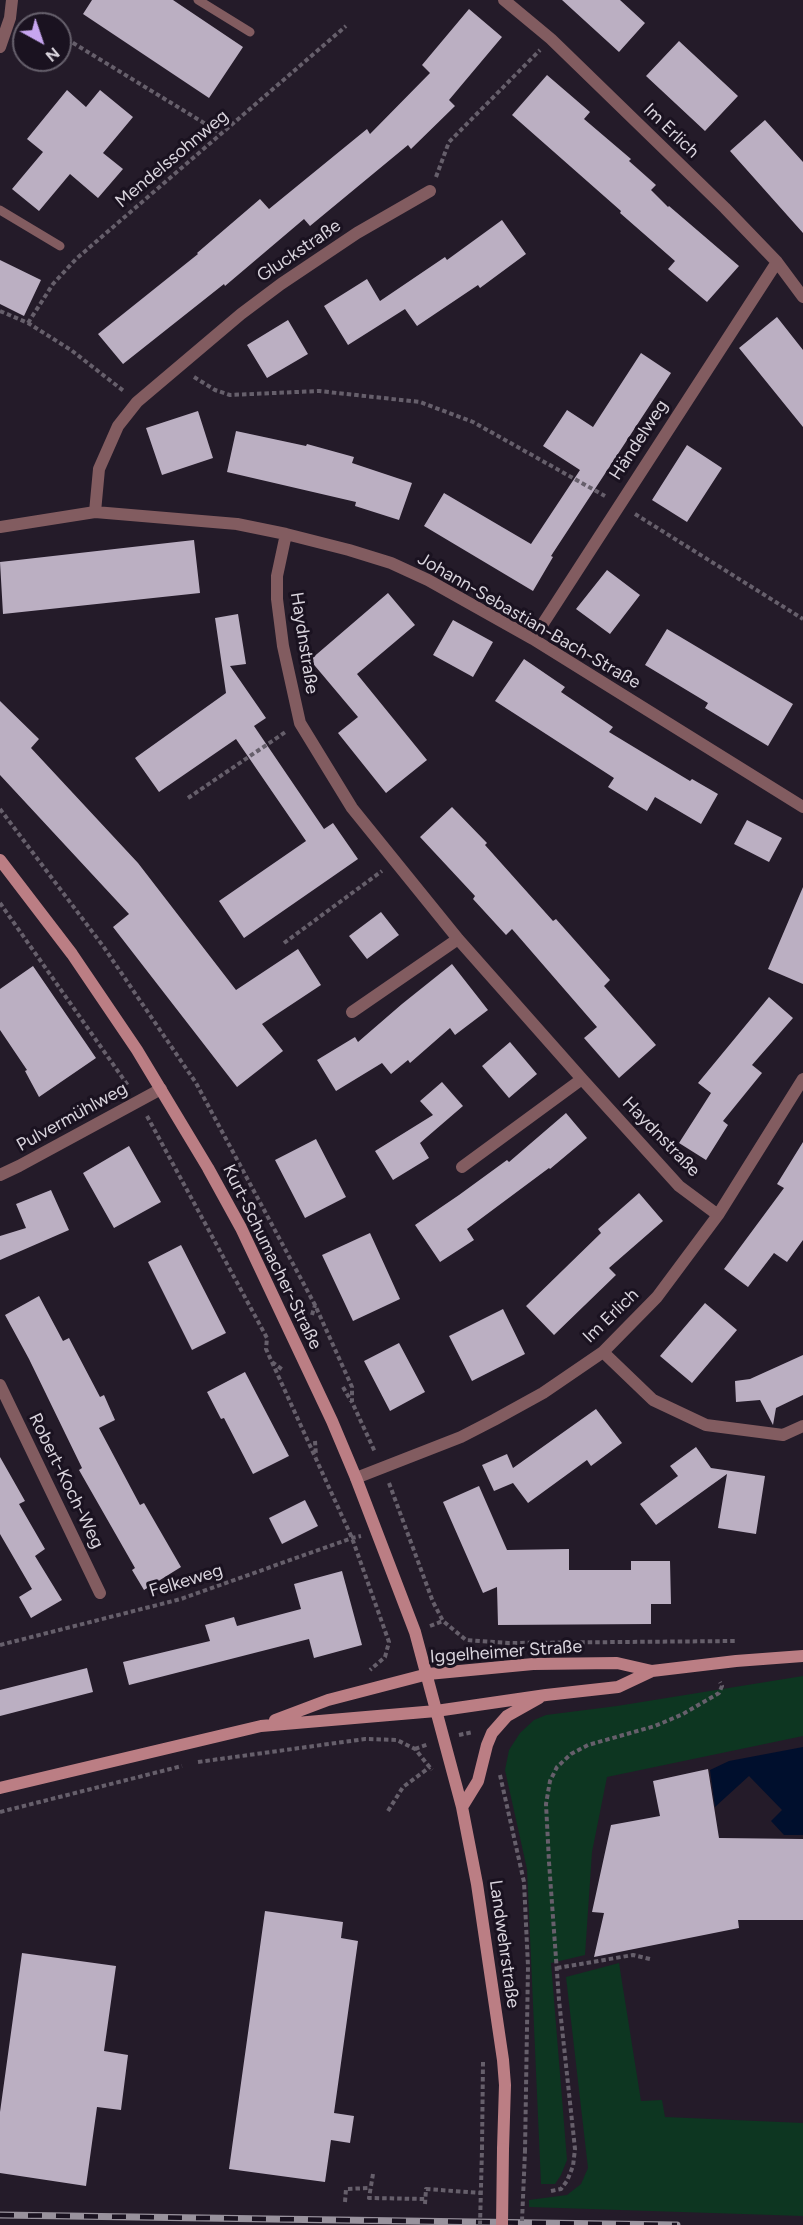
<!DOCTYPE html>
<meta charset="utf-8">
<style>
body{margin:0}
#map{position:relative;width:803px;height:2225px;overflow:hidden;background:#241b29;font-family:Figtree,sans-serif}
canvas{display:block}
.north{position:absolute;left:12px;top:12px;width:60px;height:60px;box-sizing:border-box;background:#1a1220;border:2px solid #66606c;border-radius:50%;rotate:140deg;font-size:16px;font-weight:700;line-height:24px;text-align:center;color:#d9d4dd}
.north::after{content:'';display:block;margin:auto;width:21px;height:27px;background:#c7a6ef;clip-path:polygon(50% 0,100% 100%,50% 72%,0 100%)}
</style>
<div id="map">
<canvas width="803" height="2225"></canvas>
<div class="north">N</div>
</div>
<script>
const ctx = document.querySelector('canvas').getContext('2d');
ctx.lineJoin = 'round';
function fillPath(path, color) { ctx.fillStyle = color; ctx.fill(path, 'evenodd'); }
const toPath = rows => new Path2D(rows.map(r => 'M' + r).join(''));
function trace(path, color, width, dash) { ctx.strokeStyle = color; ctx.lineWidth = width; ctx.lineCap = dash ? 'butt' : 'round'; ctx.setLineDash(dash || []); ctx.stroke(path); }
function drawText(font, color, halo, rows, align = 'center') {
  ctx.font = font + ' Figtree,sans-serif'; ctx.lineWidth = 6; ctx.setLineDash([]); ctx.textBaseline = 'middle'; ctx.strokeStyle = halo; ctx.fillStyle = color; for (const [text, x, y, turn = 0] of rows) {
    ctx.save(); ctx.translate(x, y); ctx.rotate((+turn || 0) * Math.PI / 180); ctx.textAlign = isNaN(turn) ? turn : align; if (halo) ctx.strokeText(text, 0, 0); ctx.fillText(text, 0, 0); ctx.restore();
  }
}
fillPath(toPath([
 [803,1676,803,1736,607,1777,592,1852,585,1955,551,1963,567,2160,561,2175,555,2184,541,2184,527,1869,505,1770,509,1750,520,1733,534,1720,546,1715,617,1706],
 [619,1963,641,2101,662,2100,665,2117,803,2123,803,2216,529,2207,529,2200,567,2195,581,2184,588,2168,566,1977]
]), '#0d3621');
fillPath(toPath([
 [803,1747,803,1835,784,1835,771,1821,782,1810,749,1776,715,1807,710,1770,729,1761]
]), '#000f2d');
fillPath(toPath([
 [92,0,173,0,243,47,209,98,83,14],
 [562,0,620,0,645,23,619,52],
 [469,9,502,37,449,100,455,106,411,149,408,145,310,226,304,219,225,286,224,284,123,364,98,334,198,254,197,253,260,199,269,209,367,129,370,134,430,73,422,65],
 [679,41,738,96,705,131,646,76],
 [547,75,590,112,584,119,631,159,629,161,656,185,651,190,668,207,669,206,739,266,707,302,668,269,675,261,620,213,621,211,512,115],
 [67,90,86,107,100,90,133,117,103,153,123,169,98,198,70,174,39,211,12,189,43,152,27,139],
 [765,120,803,162,803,233,730,151],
 [502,220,526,254,480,288,478,285,417,326,405,309,348,345,324,306,367,279,380,301,445,257,447,260],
 [0,260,41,280,24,316,0,304],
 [777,317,803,350,803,427,739,348],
 [288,320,308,354,267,378,247,345],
 [641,353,671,373,551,556,553,557,533,591,424,526,444,493,531,544,580,470,543,446,567,410,593,427],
 [198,411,213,458,162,475,146,428],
 [236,431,306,446,307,444,354,457,352,463,412,483,399,520,355,506,356,502,227,472],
 [687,445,722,468,687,522,652,500],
 [194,540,200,593,3,614,0,562],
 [607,570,640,595,610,634,576,609],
 [388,593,415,625,357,674,427,760,386,793,338,733,358,717,310,660],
 [238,614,246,664,230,666,266,718,254,726,324,829,333,823,358,859,244,938,219,901,306,841,236,739,159,792,135,758,226,693,215,618],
 [453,620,493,642,473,677,433,655],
 [667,629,793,704,768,746,705,708,708,703,645,665],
 [524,659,565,687,561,692,613,727,609,732,690,781,692,779,718,794,701,824,655,797,647,811,608,787,614,778,495,701],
 [0,701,39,739,31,748,138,863,236,990,298,949,321,985,262,1024,283,1051,237,1087,113,927,129,914,0,775],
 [452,807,487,843,485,845,553,921,556,919,610,980,604,986,656,1045,619,1078,584,1038,597,1027,512,929,506,935,473,899,475,896,420,837],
 [747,820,782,838,769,862,734,844],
 [803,887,803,984,768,969],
 [381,912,399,935,367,959,349,936],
 [452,964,488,1010,455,1035,450,1028,410,1063,408,1060,391,1074,382,1063,336,1091,317,1060,355,1037,358,1042,402,1004],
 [33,966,96,1058,39,1097,25,1071,27,1070,0,1030,0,989],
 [769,997,793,1018,752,1065,762,1073,723,1121,728,1125,706,1160,679,1143,711,1093,698,1083],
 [510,1042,537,1074,509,1098,482,1066],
 [442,1082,463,1106,420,1143,429,1158,393,1180,375,1151,433,1115,420,1101],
 [566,1113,587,1138,550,1169,549,1168,467,1229,474,1240,440,1262,415,1225,459,1195,507,1160,509,1162],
 [316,1139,346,1197,305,1218,275,1160],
 [803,1142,803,1240,787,1262,774,1253,748,1287,724,1269,784,1188,777,1184],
 [129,1146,161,1202,114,1228,83,1173],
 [51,1190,69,1230,0,1260,0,1236,26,1228,16,1204],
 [639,1193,663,1221,609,1268,616,1275,554,1335,526,1306,601,1233,598,1229],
 [370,1233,400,1299,353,1321,322,1255],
 [181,1245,226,1333,192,1350,148,1262],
 [39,1296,63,1341,69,1338,100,1397,104,1395,115,1420,99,1428,140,1505,144,1503,181,1567,144,1590,132,1570,135,1568,79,1470,82,1468,29,1359,5,1315],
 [705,1303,737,1330,692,1383,660,1356],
 [503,1309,525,1354,472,1381,449,1336],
 [399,1343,425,1392,390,1411,364,1361],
 [803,1355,803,1395,776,1408,773,1425,760,1400,736,1402,735,1381,750,1379],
 [245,1372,289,1456,253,1474,224,1418,221,1419,207,1392],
 [596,1409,622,1443,591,1466,587,1460,528,1503,513,1483,494,1491,482,1465,507,1454,513,1468],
 [696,1447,711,1468,765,1476,756,1534,718,1528,727,1474,656,1525,640,1504,678,1476,670,1466],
 [0,1457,25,1501,19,1504,45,1549,35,1556,62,1600,31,1618,19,1597,32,1589,0,1534],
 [479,1486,507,1550,569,1549,569,1570,631,1570,631,1561,670,1561,671,1604,651,1604,651,1624,498,1625,497,1587,483,1593,443,1502],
 [305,1500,318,1526,282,1544,269,1518],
 [342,1571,362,1645,314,1658,309,1639,129,1685,123,1662,210,1641,205,1625,234,1617,237,1626,301,1609,294,1584],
 [87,1668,93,1692,0,1716,0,1690],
 [708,1769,719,1838,803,1839,803,1920,738,1920,739,1928,594,1957,604,1913,592,1912,611,1825,660,1816,653,1781],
 [265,1911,343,1922,341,1938,358,1941,334,2113,354,2116,350,2143,331,2140,325,2182,229,2169],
 [22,1953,116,1966,104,2051,128,2055,121,2110,97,2107,86,2186,0,2173,0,2112]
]), '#bbafc2');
trace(toPath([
 [60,35,222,134],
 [436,177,449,142,540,50],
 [0,311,28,323,71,350,125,392],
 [28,323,53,284,76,259,346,26],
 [194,377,215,390,230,395,319,391,420,402,473,422,605,496],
 [635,514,803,619],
 [188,798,287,731],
 [0,809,103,946,196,1083,315,1305,352,1387,352,1402,375,1452],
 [0,903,129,1087],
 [284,943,382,871],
 [147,1116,267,1338,266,1349,352,1538,389,1642,385,1657,370,1670],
 [312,1315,315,1305],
 [272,1362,283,1370],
 [343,1387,351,1401],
 [315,1441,316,1456],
 [389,1483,433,1602,443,1621,466,1640,508,1643,736,1641],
 [430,1626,443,1621],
 [0,1645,181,1599,352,1538,361,1536],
 [459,1735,473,1732],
 [415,1749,429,1744],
 [198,1762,365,1739,397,1740,415,1749,432,1770],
 [500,1775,524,1882,528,1966,525,2151],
 [388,1811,403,1787,430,1767],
 [0,1812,182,1766],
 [557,1968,633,1955,650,1959],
 [482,2149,483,2062],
 [373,2174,369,2198,425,2199],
 [551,2191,561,2189,567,2181,573,2166,575,2149,559,2000,549,1862,546,1804,550,1781,557,1767,571,1754,588,1745,655,1726,683,1714,719,1693,722,1686,720,1682],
 [345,2202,346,2189,370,2188],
 [425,2204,426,2189,481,2193]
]), '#665f6b', 4, [4.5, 3]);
trace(toPath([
 [198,0,250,32],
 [0,210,60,246]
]), '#825c60', 9);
trace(toPath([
 [504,0,551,39,725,208,777,262,803,297],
 [0,47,10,18,12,0],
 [95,512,99,469,118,426,137,402,241,314,281,284,357,233,430,191],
 [0,527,95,512,237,524,286,534,349,550,391,563,428,580,533,639,803,807],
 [286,534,277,576,277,599,283,646,300,723,352,808,458,939,582,1079,679,1186,718,1215],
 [533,639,777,262],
 [352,1012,458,939],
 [462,1167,582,1079],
 [0,1175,19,1166,161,1089],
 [603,1352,653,1400,706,1425,783,1435,803,1426],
 [0,1385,100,1593],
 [356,1478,461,1437,494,1420,543,1393,603,1352,657,1297,718,1215,803,1079]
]), '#825c60', 12);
trace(toPath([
 [0,860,72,954,137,1050,208,1168,241,1228,332,1421,356,1478,415,1632,462,1807,477,1884,503,2060,505,2085,503,2149],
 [275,1720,328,1700,428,1674,533,1664,617,1663,652,1671],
 [0,1788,261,1726,436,1711,546,1695,618,1687,652,1671,736,1661,803,1656],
 [462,1807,478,1781,487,1745,492,1733,507,1716,539,1698]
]), '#bb7e84', 12);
const rail = toPath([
 [0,2215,677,2225]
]);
trace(rail, '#99929d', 7);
trace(rail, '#1a1220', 4.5, [14]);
trace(toPath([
 [522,2221,525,2151],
 [480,2225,482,2149]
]), '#665f6b', 4, [4.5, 3]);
trace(toPath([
 [502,2225,503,2149]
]), '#bb7e84', 12);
drawText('18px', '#d9d4dd', '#1a1220', [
 ["Im Erlich",671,131,44],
 ["Mendelssohnweg",172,159,-40],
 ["Gluckstraße",299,251,-34],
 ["Händelweg",639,440,-57],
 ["Johann-Sebastian-Bach-Straße",529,621,30],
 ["Haydnstraße",304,643,81],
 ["Pulvermühlweg",72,1117,-29],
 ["Haydnstraße",661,1137,46],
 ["Kurt-Schumacher-Straße",272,1257,64],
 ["Im Erlich",611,1316,-44],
 ["Robert-Koch-Weg",66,1481,64],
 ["Felkeweg",186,1581,-17],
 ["Iggelheimer Straße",506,1652,-4],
 ["Landwehrstraße",504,1944,82]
]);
</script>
